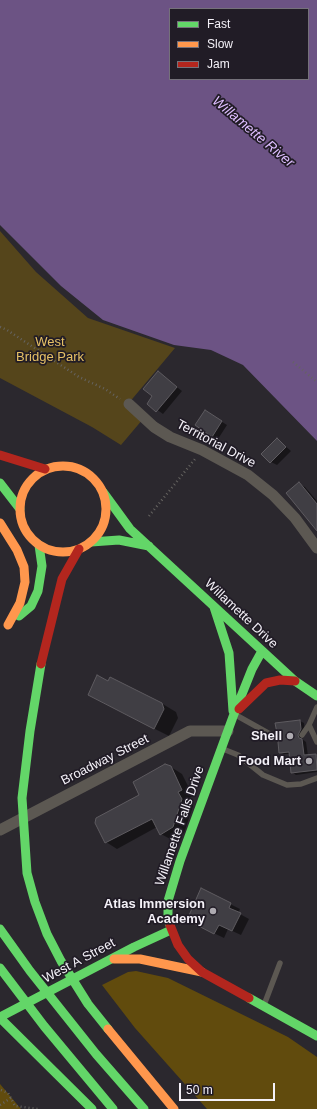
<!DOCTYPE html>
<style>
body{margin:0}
#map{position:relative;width:317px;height:1109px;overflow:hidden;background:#2b282e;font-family:Arial,sans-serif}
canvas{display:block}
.legend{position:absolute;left:169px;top:8px;width:140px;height:72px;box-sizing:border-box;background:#211c26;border:1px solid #75717a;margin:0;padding:5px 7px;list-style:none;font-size:12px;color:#f4f1f8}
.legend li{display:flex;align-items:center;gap:8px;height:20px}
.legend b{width:20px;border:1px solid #75717a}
.scale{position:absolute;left:179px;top:1083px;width:96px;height:18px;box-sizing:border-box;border:2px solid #f4f1f8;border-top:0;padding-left:5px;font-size:12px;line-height:14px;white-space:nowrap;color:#f4f1f8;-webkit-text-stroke:3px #211c26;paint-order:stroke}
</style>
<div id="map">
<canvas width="317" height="1109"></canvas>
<ul class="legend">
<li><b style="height:5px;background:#63d668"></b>Fast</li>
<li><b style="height:5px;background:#ff974d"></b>Slow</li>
<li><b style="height:5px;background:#b3261e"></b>Jam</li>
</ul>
<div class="scale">50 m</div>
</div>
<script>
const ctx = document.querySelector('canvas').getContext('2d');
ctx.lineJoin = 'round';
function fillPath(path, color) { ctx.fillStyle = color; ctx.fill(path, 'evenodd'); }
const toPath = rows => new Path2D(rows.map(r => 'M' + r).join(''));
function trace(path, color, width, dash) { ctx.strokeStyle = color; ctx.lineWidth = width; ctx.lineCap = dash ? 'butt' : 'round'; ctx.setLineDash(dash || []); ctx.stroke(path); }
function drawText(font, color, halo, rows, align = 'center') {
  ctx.font = font + ' Arial,sans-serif'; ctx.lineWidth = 3.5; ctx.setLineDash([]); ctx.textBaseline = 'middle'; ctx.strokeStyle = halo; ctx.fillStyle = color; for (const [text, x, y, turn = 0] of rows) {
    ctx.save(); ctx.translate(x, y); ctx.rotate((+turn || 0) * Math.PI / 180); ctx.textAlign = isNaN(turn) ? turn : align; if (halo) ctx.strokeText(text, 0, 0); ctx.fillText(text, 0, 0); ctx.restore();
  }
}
fillPath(toPath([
 [0,231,36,272,88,318,175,348,128,404,143,419,121,445,92,427,0,378]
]), '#55451b');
fillPath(toPath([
 [136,971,168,978,288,1037,317,1057,317,1109,207,1109,135,1028,102,985,128,972],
 [0,1084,21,1109,0,1109]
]), '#614b0d');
fillPath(toPath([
 [0,0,317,0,317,441,243,365,211,350,174,345,103,320,61,286,0,225],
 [170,9,308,9,308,79,170,79]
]), '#6c5384');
fillPath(toPath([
 [158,373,182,391,163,414,148,403,154,396],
 [211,415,227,425,218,439,212,436],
 [277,439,291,451,277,465,271,462],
 [299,484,305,487,317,501,317,530],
 [109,682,161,703,176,712,178,718,169,736,103,703],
 [300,721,304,723,305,731,301,738,306,742,308,756,317,756,317,772,296,775,292,772,290,754,284,754,280,752],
 [171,767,182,774,193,796,189,798,193,806,184,833,172,840,161,834,157,827,117,849,106,842,141,795],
 [202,890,240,909,238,913,249,919,241,935,228,929,224,938,197,925]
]), '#0007');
const building = toPath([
 [158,371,177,387,156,412,147,404,152,396,143,389,158,371],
 [205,410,222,421,212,437,195,425,205,410],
 [277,438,286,447,270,463,261,454,277,438],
 [299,482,317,504,317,531,286,493,299,482],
 [97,675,108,681,110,677,162,703,164,709,154,729,88,695,97,675],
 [300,720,301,729,298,735,299,738,302,739,304,755,316,754,317,770,291,773,289,752,279,753,278,742,281,738,277,733,275,723,300,720],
 [165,764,171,766,182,790,178,792,182,799,173,827,160,835,152,819,105,843,95,823,96,818,139,795,133,782,165,764],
 [201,888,231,903,229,908,241,913,232,931,219,925,214,934,187,920,201,888]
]);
fillPath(building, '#403e44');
trace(building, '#5e5b60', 1);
trace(toPath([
 [0,327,7,330,79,377,105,389,120,399],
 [293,362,317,382],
 [149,516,195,459],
 [1,1090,8,1093,15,1106,38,1109],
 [0,1105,11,1098]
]), '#666461', 2.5, [1, 3]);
trace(toPath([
 [234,714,277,738],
 [309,725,317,742],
 [302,735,309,725,317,707],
 [223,749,238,755,263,775,287,785,301,784,317,778],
 [264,1005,280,963]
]), '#5c5852', 5.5);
trace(toPath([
 [129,404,154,427,170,437,202,450,248,475,273,495,295,518,317,548],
 [0,830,190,731,228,731]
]), '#5c5852', 11);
trace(toPath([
 [0,483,20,509],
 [103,492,130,529,295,681,317,696],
 [91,542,119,540,149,546],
 [214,607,229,653,233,711],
 [19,616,31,606,38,591,42,566,39,545],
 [41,664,30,731,22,798,27,873,35,902,47,934,61,961,88,1004,108,1029],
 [170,925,168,920,168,901,180,861,234,714,252,669,262,651],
 [0,929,30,971,96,1054,144,1109],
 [0,968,44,1026,113,1109],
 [249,998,317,1036],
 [0,1017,134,947,171,930],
 [0,1018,92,1109]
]), '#63d668', 9);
trace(toPath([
 '20 509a43 43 0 1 1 86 0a43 43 0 1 1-86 0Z',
 [0,523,17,550,24,567,25,582,20,603,8,625],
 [114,959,140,959,202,972],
 [108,1029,174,1109]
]), '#ff974d', 9);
trace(toPath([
 [0,455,45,469],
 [41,664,62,579,79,549],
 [239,709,266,683,280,680,295,681],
 [170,925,178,945,188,959,202,972,249,998]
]), '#b3261e', 9);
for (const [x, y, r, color] of [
 [290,736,4,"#aeabb1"],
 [309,761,4,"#aeabb1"],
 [213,911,4,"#aeabb1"]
]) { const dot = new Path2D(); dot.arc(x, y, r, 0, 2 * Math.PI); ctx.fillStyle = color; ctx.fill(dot); trace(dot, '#211c26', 1.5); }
drawText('13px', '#e6c065', '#211c26', [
 ["West",50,342],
 ["Bridge Park",50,357]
]);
drawText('13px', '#f4f1f8', '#211c26', [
 ["Territorial Drive",216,444,28],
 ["Willamette Drive",241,614,43],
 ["Broadway Street",105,760,-27],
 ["Willamette Falls Drive",180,826,-71],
 ["West A Street",79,961,-28]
]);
drawText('bold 13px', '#f4f1f8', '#211c26', [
 ["Shell",282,736],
 ["Food Mart",301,761],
 ["Atlas Immersion",205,904],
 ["Academy",205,919]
], 'right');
drawText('italic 14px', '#debeff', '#211c26', [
 ["Willamette River",253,132,40]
]);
</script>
